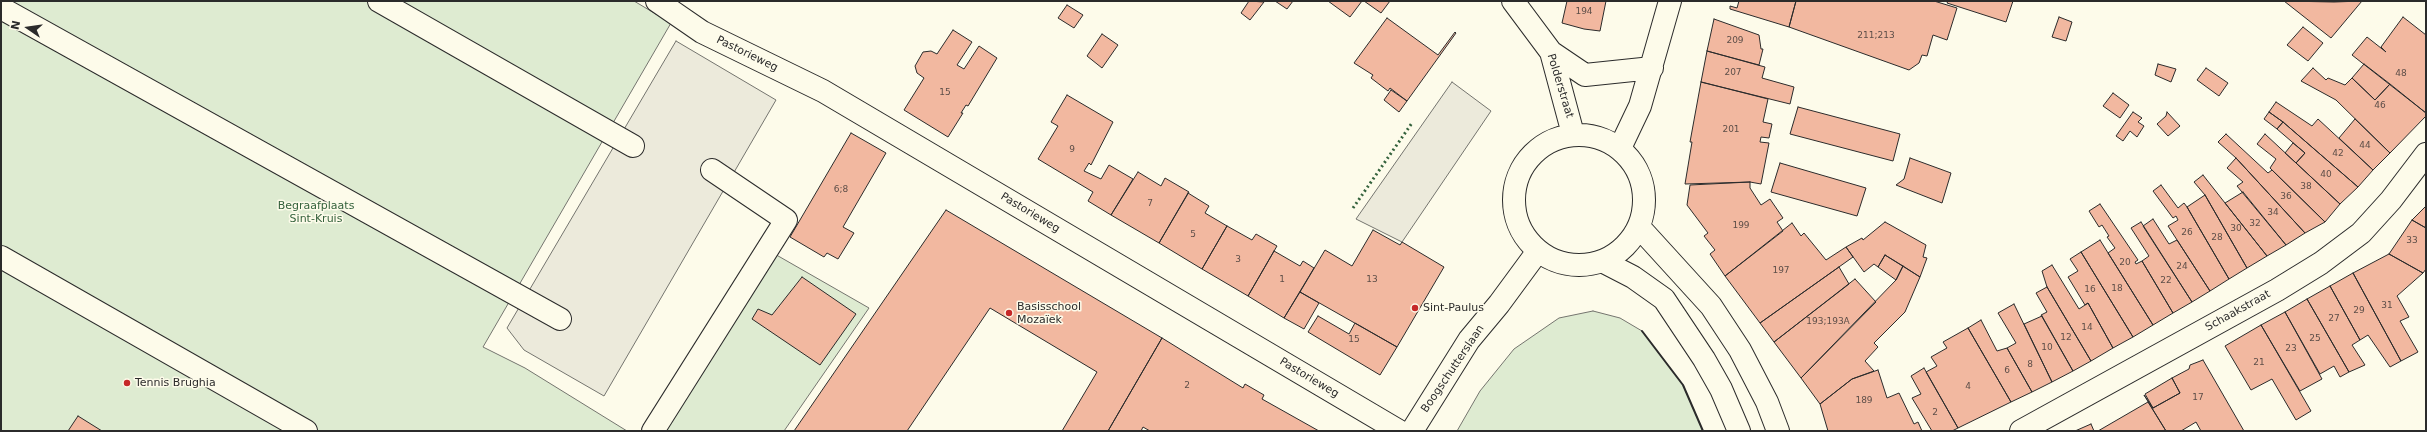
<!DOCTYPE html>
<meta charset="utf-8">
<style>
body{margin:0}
#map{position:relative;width:2427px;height:432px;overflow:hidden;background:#fdfbea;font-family:"DejaVu Sans",sans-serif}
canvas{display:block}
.frame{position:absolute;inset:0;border:2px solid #2b2b2b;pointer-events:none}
.north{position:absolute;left:8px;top:8px;width:40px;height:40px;-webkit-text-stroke:3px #fdfbea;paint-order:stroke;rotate:283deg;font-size:11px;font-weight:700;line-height:16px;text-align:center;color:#2b2b2b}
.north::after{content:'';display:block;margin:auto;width:14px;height:18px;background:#2b2b2b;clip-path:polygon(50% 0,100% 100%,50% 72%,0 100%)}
</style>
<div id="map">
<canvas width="2427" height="432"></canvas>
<div class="frame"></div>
<div class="north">N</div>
</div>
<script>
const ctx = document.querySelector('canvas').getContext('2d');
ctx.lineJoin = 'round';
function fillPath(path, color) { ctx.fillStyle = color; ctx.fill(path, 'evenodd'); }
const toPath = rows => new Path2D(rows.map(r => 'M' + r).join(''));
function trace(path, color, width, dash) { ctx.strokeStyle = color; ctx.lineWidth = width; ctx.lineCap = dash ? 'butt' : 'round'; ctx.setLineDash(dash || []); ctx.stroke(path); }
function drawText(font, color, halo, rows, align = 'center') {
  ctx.font = font + ' "DejaVu Sans",sans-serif'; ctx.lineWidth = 3; ctx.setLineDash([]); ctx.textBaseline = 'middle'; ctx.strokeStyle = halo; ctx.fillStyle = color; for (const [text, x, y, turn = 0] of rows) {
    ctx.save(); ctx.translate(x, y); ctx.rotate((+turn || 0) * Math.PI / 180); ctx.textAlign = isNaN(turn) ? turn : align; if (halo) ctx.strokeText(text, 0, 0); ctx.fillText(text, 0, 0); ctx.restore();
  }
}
const green = toPath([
 [1,1,634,1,671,23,483,347,525,368,627,431,1,431,1,1],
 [759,245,869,308,784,431,643,431,759,245],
 [1593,311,1620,318,1642,331,1683,385,1703,431,1457,431,1480,391,1514,349,1559,318,1593,311]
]);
fillPath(green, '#deebd1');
trace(green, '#74746e', 1);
const parking = toPath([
 [676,41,776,100,604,396,524,350,507,328,676,41],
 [1452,82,1491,111,1402,242,1356,219,1452,82]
]);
fillPath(parking, '#eceadb');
trace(parking, '#74746e', 1);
const building = toPath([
 [1249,1,1264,2,1250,20,1241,13,1249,1],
 [1275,1,1293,1,1287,9,1275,1],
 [1328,1,1362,1,1350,17,1328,1],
 [1364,1,1390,1,1381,13,1364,1],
 [1567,1,1606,1,1600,31,1584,29,1562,23,1567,1],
 [1739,1,1796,1,1789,27,1730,9,1730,6,1737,8,1739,1],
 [1796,1,1934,1,1957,8,1947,40,1933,35,1927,56,1922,55,1919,63,1909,70,1789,27,1796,1],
 [1948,1,2013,1,2006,22,1947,3,1948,1],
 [2284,1,2334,2,2362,1,2331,38,2284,1],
 [1067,5,1083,15,1074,28,1058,18,1067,5],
 [2059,17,2072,22,2066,41,2052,37,2059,17],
 [2403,17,2426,35,2426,113,2352,55,2367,37,2386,52,2381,47,2403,17],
 [1387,18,1438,55,1455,32,1456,33,1407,101,1390,88,1388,91,1371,78,1373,75,1354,63,1387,18],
 [1714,19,1759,35,1761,49,1763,49,1759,65,1707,51,1714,19],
 [2303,27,2323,43,2308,61,2287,45,2303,27],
 [953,30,972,42,957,65,964,69,979,46,997,58,968,106,966,105,961,113,963,113,948,137,904,110,924,78,917,73,915,66,923,52,931,51,937,54,953,30],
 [1102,34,1118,45,1102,68,1087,56,1102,34],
 [1707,51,1765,67,1762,78,1794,87,1790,104,1701,82,1707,51],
 [2158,64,2176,69,2171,82,2155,75,2158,64],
 [2364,64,2390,84,2375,100,2352,78,2364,64],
 [2206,68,2228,83,2219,96,2197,80,2206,68],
 [2313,68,2326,80,2328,78,2345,85,2352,78,2375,100,2390,84,2426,113,2426,116,2390,153,2336,100,2301,81,2313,68],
 [1701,82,1768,99,1763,122,1772,124,1769,138,1761,137,1760,142,1769,143,1761,184,1750,182,1685,184,1692,142,1690,142,1701,82],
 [1391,90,1407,101,1399,112,1384,100,1391,90],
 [2113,93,2129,105,2120,118,2103,106,2113,93],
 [1067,95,1113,122,1091,165,1089,163,1084,171,1101,179,1109,165,1133,179,1111,215,1088,201,1093,192,1038,159,1058,126,1051,122,1067,95],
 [2276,102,2312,126,2318,119,2373,170,2358,187,2283,122,2269,112,2276,102],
 [1798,107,1900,134,1893,161,1790,134,1798,107],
 [2133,112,2142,118,2138,122,2144,126,2137,137,2130,131,2123,141,2116,136,2133,112],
 [2167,112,2180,126,2168,136,2157,124,2166,116,2167,112],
 [2269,112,2283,122,2277,129,2264,119,2269,112],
 [2355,119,2390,153,2373,170,2339,138,2355,119],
 [2283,122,2358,187,2340,204,2296,163,2305,153,2277,129,2283,122],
 [851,133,886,153,843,227,854,233,838,259,827,253,824,257,790,237,851,133],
 [2226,134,2268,173,2272,170,2325,222,2305,233,2236,158,2218,142,2226,134],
 [2265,134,2340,204,2325,222,2270,168,2276,159,2257,144,2265,134],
 [2293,143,2305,153,2296,163,2285,153,2293,143],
 [1910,158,1951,173,1942,203,1896,185,1904,179,1910,158],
 [2236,158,2305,233,2286,245,2237,186,2243,182,2227,168,2236,158],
 [1780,163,1866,188,1857,216,1771,192,1780,163],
 [1138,172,1161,186,1165,178,1189,192,1159,243,1111,215,1138,172],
 [2203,175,2225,203,2267,256,2247,268,2205,195,2194,182,2203,175],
 [1750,182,1750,188,1761,205,1770,199,1783,218,1777,222,1783,231,1725,276,1710,254,1715,250,1704,236,1708,233,1687,205,1690,185,1750,182],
 [2161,185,2178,208,2184,203,2187,207,2229,279,2210,291,2168,226,2178,220,2176,216,2173,218,2153,191,2161,185],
 [2243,192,2286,245,2267,256,2225,203,2243,192],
 [1188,193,1209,206,1205,213,1227,226,1202,269,1159,243,1188,193],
 [2205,195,2247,268,2229,279,2187,207,2205,195],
 [2100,204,2138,260,2135,262,2136,264,2142,261,2173,313,2153,325,2108,253,2115,248,2107,237,2109,236,2102,225,2099,227,2089,211,2100,204],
 [2426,206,2426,228,2412,220,2426,206],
 [946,210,1162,338,1108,431,1062,431,1097,372,990,308,907,431,794,431,946,210],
 [2153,219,2169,244,2177,240,2210,291,2192,302,2143,226,2153,219],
 [2412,220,2426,228,2426,269,2423,273,2389,254,2412,220],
 [1885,222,1926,245,1923,257,1927,258,1920,277,1885,255,1878,267,1874,264,1864,272,1846,247,1862,238,1863,240,1885,222],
 [2141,222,2192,302,2173,313,2142,261,2149,256,2131,228,2141,222],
 [1792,223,1801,236,1804,233,1826,260,1846,247,1853,257,1760,323,1725,276,1792,223],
 [1227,226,1252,240,1256,234,1277,246,1248,296,1202,269,1227,226],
 [1373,230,1400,245,1402,242,1444,267,1397,347,1300,292,1325,250,1352,266,1373,230],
 [2100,240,2153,325,2133,337,2081,252,2100,240],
 [1274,251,1300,266,1303,261,1314,268,1284,318,1248,296,1274,251],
 [2081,252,2133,337,2113,348,2088,303,2085,305,2068,277,2078,271,2070,259,2081,252],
 [2389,254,2423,273,2397,296,2409,317,2400,321,2418,352,2401,361,2353,273,2389,254],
 [1885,255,1903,266,1896,280,1878,267,1885,255],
 [2052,265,2079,309,2088,303,2113,348,2091,361,2047,287,2042,271,2052,265],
 [1903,266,1920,277,1905,312,1874,343,1878,347,1865,361,1874,371,1852,379,1820,404,1801,378,1896,280,1903,266],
 [1839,267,1849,284,1774,342,1760,323,1839,267],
 [2353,273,2401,361,2390,367,2368,335,2360,340,2330,286,2353,273],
 [802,277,856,314,820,365,752,319,758,309,772,315,802,277],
 [1855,279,1876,302,1801,378,1774,342,1855,279],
 [2330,286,2360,340,2352,345,2365,365,2349,372,2307,299,2330,286],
 [2047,287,2091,361,2073,371,2041,315,2047,312,2036,293,2047,287],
 [1300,292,1319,303,1304,329,1284,318,1300,292],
 [2307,299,2349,372,2340,377,2334,366,2320,374,2285,312,2307,299],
 [2014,304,2052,382,2032,392,2007,348,2016,343,1998,313,2014,304],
 [2285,312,2322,379,2300,391,2261,325,2285,312],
 [1318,316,1349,334,1355,323,1397,347,1380,375,1308,332,1318,316],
 [2042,316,2073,371,2052,382,2024,324,2042,316],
 [1981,320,1997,351,2007,348,2032,392,2011,402,1968,328,1981,320],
 [2261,325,2311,411,2296,420,2272,379,2251,390,2225,346,2261,325],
 [1968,328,2011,402,1958,428,1926,372,1937,366,1931,357,1947,348,1943,342,1968,328],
 [1162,338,1243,388,1245,384,1264,395,1262,399,1319,431,1150,431,1143,427,1141,431,1108,431,1162,338],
 [2203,360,2244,431,2201,431,2196,422,2181,431,2166,431,2144,395,2153,408,2180,393,2172,378,2189,369,2190,365,2203,360],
 [1924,368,1958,428,1952,431,1932,431,1912,398,1921,394,1911,376,1924,368],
 [1878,370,1887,398,1899,393,1914,424,1918,422,1922,431,1828,431,1820,404,1852,379,1878,370],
 [2172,378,2180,393,2153,408,2145,394,2172,378],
 [2148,402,2166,431,2098,431,2148,402],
 [78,416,102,431,68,431,78,416],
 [2091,424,2094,431,2075,431,2091,424]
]);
fillPath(building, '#f2b8a0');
trace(building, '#2b2b2b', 1);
const minor = toPath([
 [379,1,633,146],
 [657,1,702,32,823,91,1399,431],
 [1513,1,1551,52,1573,134],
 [1,8,560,319],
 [1551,52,1585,75,1652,68],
 '1514 200a65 65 0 1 1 130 0a65 65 0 1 1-130 0Z',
 [1620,148,1640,106,1670,1],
 [1639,227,1711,306,1740,350,1767,402,1778,431],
 [1,257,306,431],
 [1602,261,1633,277,1664,299,1704,359,1721,389,1739,431],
 [653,431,786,220,712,170],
 [1412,431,1469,340,1499,304,1538,251],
 [2021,431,2277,290,2321,263,2361,233,2391,200,2426,154]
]);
trace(minor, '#2b2b2b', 24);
trace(minor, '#fdfbea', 22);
trace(toPath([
 [1353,208,1412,123]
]), '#34623c', 3, [2, 3]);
trace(toPath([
 [1642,331,1683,385,1703,431]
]), '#2b2b2b', 2);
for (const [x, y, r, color] of [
 [1415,308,4,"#c62828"],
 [1009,313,4,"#c62828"],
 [127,383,4,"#c62828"]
]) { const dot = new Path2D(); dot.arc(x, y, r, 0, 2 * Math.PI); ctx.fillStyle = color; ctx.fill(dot); trace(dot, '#fdfbea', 1.5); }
drawText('9px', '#5d4e48', null, [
 ["194",1584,12],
 ["211;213",1876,36],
 ["209",1735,41],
 ["207",1733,73],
 ["48",2401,74],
 ["15",945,93],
 ["46",2380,106],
 ["201",1731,130],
 ["44",2365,146],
 ["9",1072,150],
 ["42",2338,154],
 ["40",2326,175],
 ["38",2306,187],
 ["6;8",841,190],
 ["36",2286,197],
 ["7",1150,204],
 ["34",2273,213],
 ["32",2255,224],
 ["199",1741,226],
 ["30",2236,229],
 ["26",2187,233],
 ["5",1193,235],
 ["28",2217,238],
 ["33",2412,241],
 ["3",1238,260],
 ["20",2125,263],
 ["24",2182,267],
 ["197",1781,271],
 ["1",1282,280],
 ["13",1372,280],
 ["22",2166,281],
 ["18",2117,289],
 ["16",2090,290],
 ["31",2387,306],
 ["29",2359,311],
 ["27",2334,319],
 ["193;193A",1828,322],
 ["14",2087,328],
 ["12",2066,338],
 ["25",2315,339],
 ["15",1354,340],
 ["10",2047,348],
 ["23",2291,349],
 ["21",2259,363],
 ["8",2030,365],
 ["6",2007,371],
 ["2",1187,386],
 ["4",1968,387],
 ["17",2198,398],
 ["189",1864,401],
 ["2",1935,413]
]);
drawText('11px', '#2b2b2b', '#fdfbea', [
 ["Pastorieweg",747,54,26],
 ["Polderstraat",1560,86,73],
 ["Pastorieweg",1030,213,31],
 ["Schaakstraat",2238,311,-29],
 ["Boogschutterslaan",1453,369,-56],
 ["Pastorieweg",1309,378,31]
]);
drawText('11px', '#34623c', '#fdfbea', [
 ["Begraafplaats",316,206],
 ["Sint-Kruis",316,219]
]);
drawText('11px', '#2b2b2b', '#fdfbea', [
 ["Basisschool",1017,307],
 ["Mozaïek",1017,320],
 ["Sint-Paulus",1423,308],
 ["Tennis Brughia",135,383]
], 'left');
</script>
